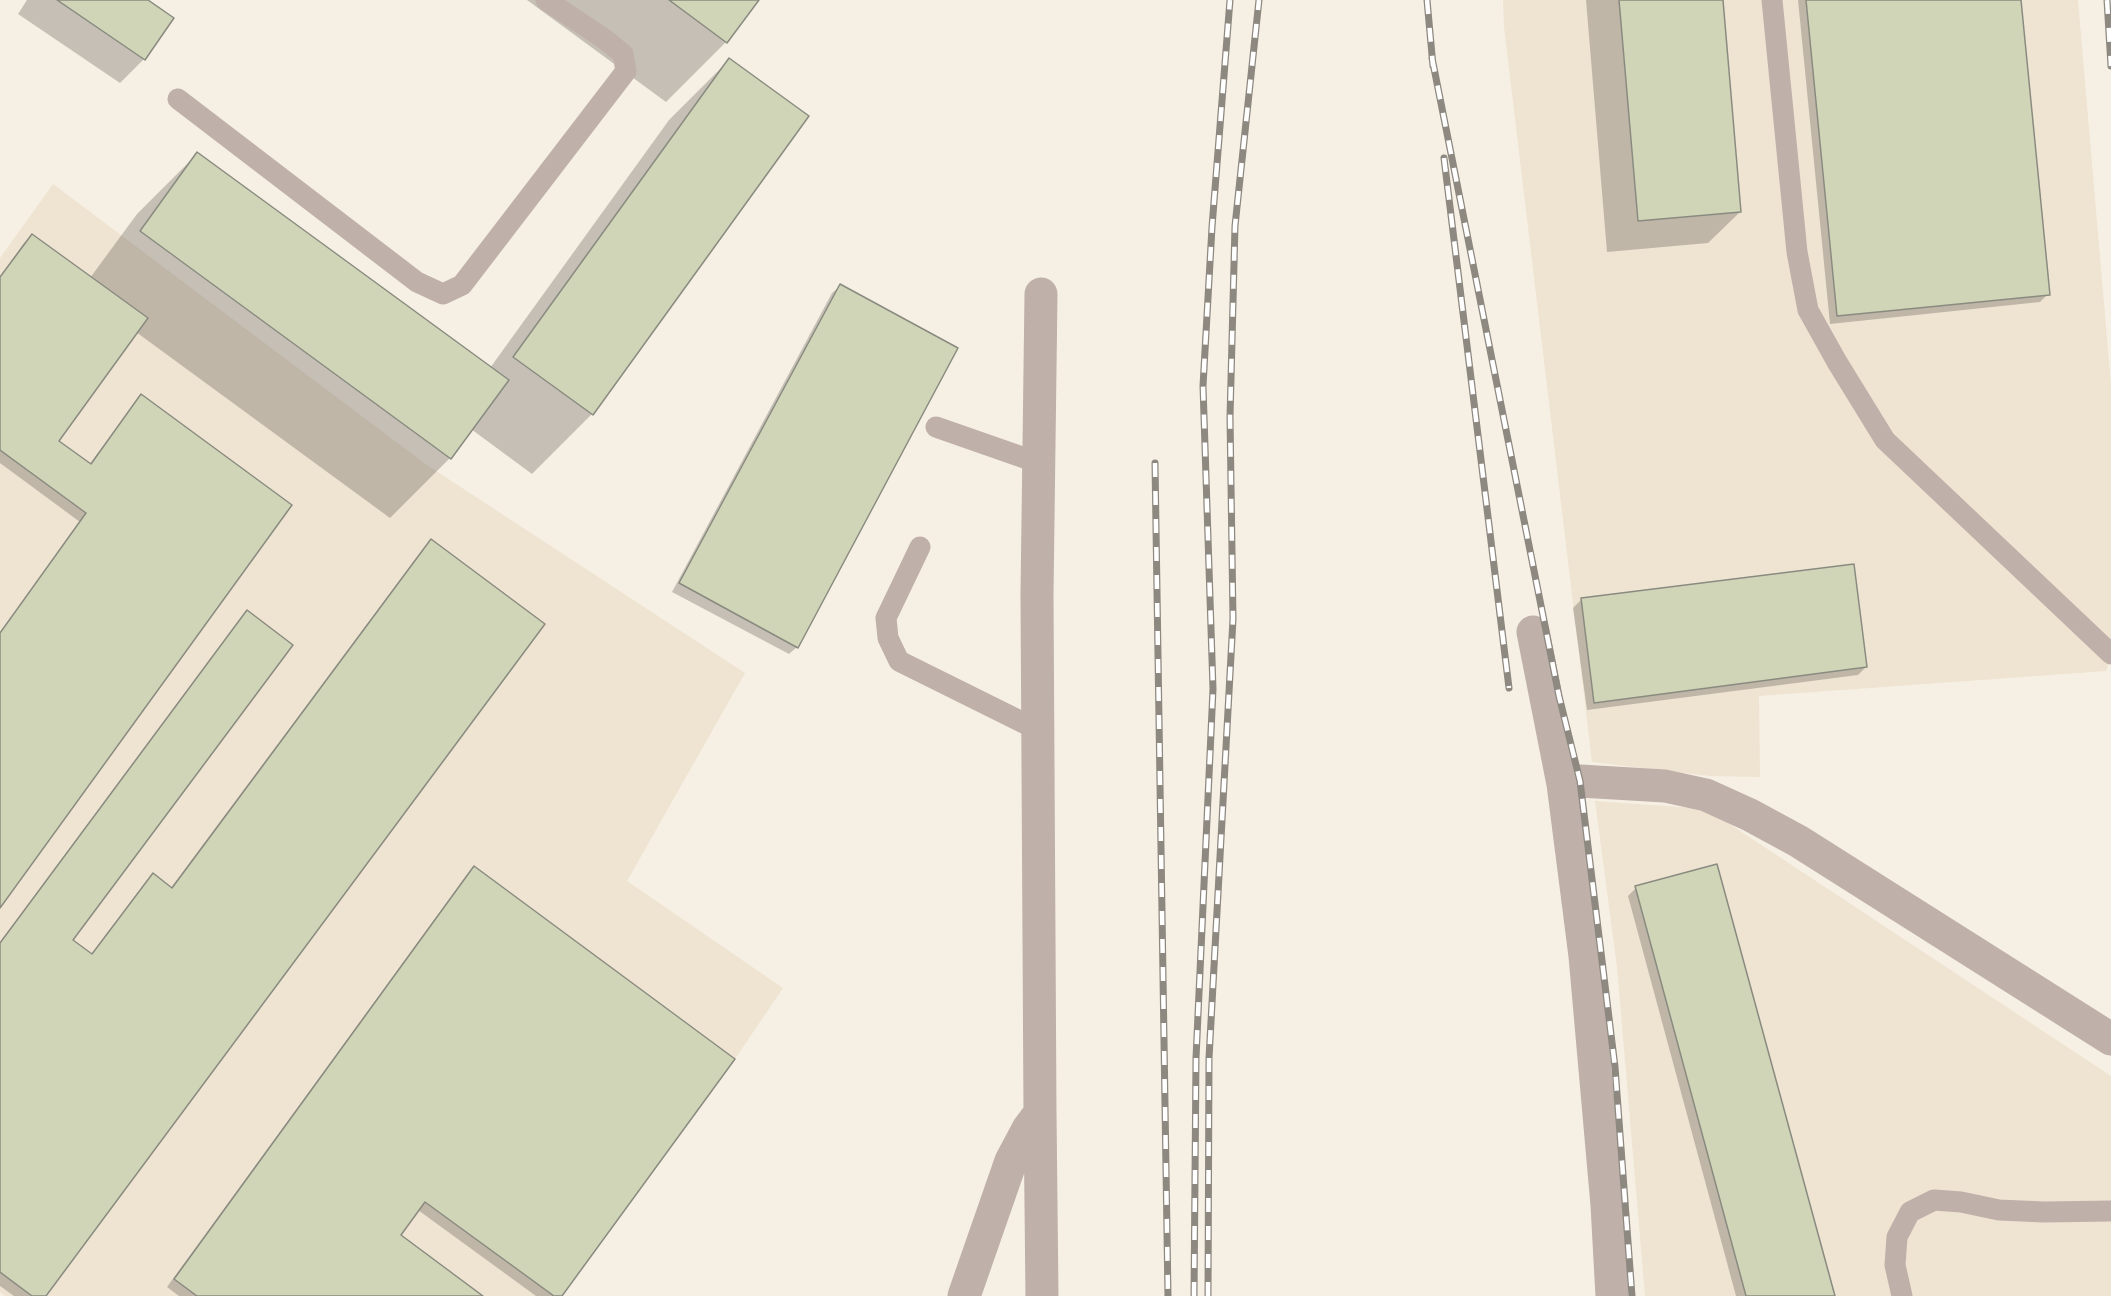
<!DOCTYPE html>
<style>
body{margin:0}
canvas{display:block;background:#f6efe3}
</style>
<canvas width="2111" height="1296"></canvas>
<script>
const ctx = document.querySelector('canvas').getContext('2d');
ctx.lineJoin = 'round';
function fillPath(path, color) { ctx.fillStyle = color; ctx.fill(path, 'evenodd'); }
const toPath = rows => new Path2D(rows.map(r => 'M' + r).join(''));
function trace(path, color, width, dash) { ctx.strokeStyle = color; ctx.lineWidth = width; ctx.lineCap = dash ? 'butt' : 'round'; ctx.setLineDash(dash || []); ctx.stroke(path); }
fillPath(toPath([
 [1503,0,2078,0,2111,385,2111,658,2106,671,1759,696,1760,777,1710,776,1592,762,1504,27],
 [53,184,427,465,745,673,627,881,783,988,735,1059,562,1296,5,1296,0,1292,0,258],
 [1595,801,1707,809,2111,1076,2111,1296,1645,1296,1617,967]
]), '#efe4d2');
fillPath(toPath([
 [27,0,145,0,144,59,120,83,18,14],
 [527,0,757,0,726,42,666,102],
 [1586,0,1722,0,1740,212,1708,243,1607,252],
 [1798,0,2019,0,2048,294,2040,302,1830,324],
 [729,60,592,414,532,474,471,429,450,458,390,518,136,332,56,441,89,465,134,404,0,906,0,632,80,522,0,463,0,277,24,243,32,236,90,278,137,214,197,154,490,368,669,120],
 [840,286,797,647,789,654,672,592,832,293],
 [431,541,44,1296,14,1296,0,1286,0,942,240,620,71,941,91,955,153,875,170,889,423,549],
 [1581,600,1866,667,1858,675,1587,710,1573,608],
 [474,868,560,1296,536,1296,418,1210,399,1235,481,1296,179,1296,167,1287,466,876],
 [1636,888,1833,1296,1736,1296,1628,896]
]), '#0003');
const building = toPath([
 [57,0,148,0,174,18,145,60,57,0],
 [669,0,759,0,727,43,669,0],
 [1619,0,1723,0,1741,212,1638,221,1619,0],
 [1806,0,2021,0,2050,295,1837,316,1806,0],
 [729,58,809,116,593,415,513,357,729,58],
 [197,152,509,380,451,459,140,231,197,152],
 [32,234,148,318,59,441,91,464,141,394,292,505,0,908,0,633,86,513,0,450,0,277,32,234],
 [840,284,958,348,798,648,679,583,840,284],
 [431,539,545,624,46,1296,32,1296,0,1272,0,943,247,610,293,645,73,940,92,954,153,873,172,888,431,539],
 [1854,564,1867,667,1594,703,1581,598,1854,564],
 [1717,864,1835,1296,1746,1296,1635,886,1717,864],
 [474,866,735,1059,562,1296,554,1296,425,1202,401,1235,483,1296,197,1296,174,1279,474,866]
]);
fillPath(building, '#d1d5b7');
trace(building, '#8a8b80', 1.5);
trace(toPath([
 [1772,0,1797,252,1808,310,1837,362,1885,440,2111,654],
 [178,99,417,282,443,294,462,285,626,71,623,54,603,38,546,0],
 [936,427,1039,463],
 [920,547,886,618,888,638,899,661,1038,730],
 [1902,1296,1895,1265,1897,1237,1910,1212,1934,1200,1961,1202,1999,1210,2044,1212,2111,1211]
]), '#bfb0aa', 21);
trace(toPath([
 [1533,632,1563,784,1585,956,1607,1205,1612,1296],
 [1563,784,1580,781,1665,786,1706,795,1750,815,1798,841,2111,1039],
 [1040,1113,1042,1296],
 [964,1296,1011,1161,1028,1129,1040,1113,1037,594,1041,294]
]), '#bfb0aa', 33);
const rail = toPath([
 [1427,0,1433,66],
 [2107,0,2111,66],
 [1432,58,1559,696,1580,781,1615,1067,1632,1296],
 [1444,158,1509,688],
 [1155,463,1168,1296],
 [1194,1296,1196,1058,1213,689,1203,386,1212,227,1230,0],
 [1208,1296,1209,1058,1233,619,1230,417,1235,226,1259,0]
]);
trace(rail, '#8d8880', 7);
trace(rail, '#fff', 4.5, [14]);
</script>
